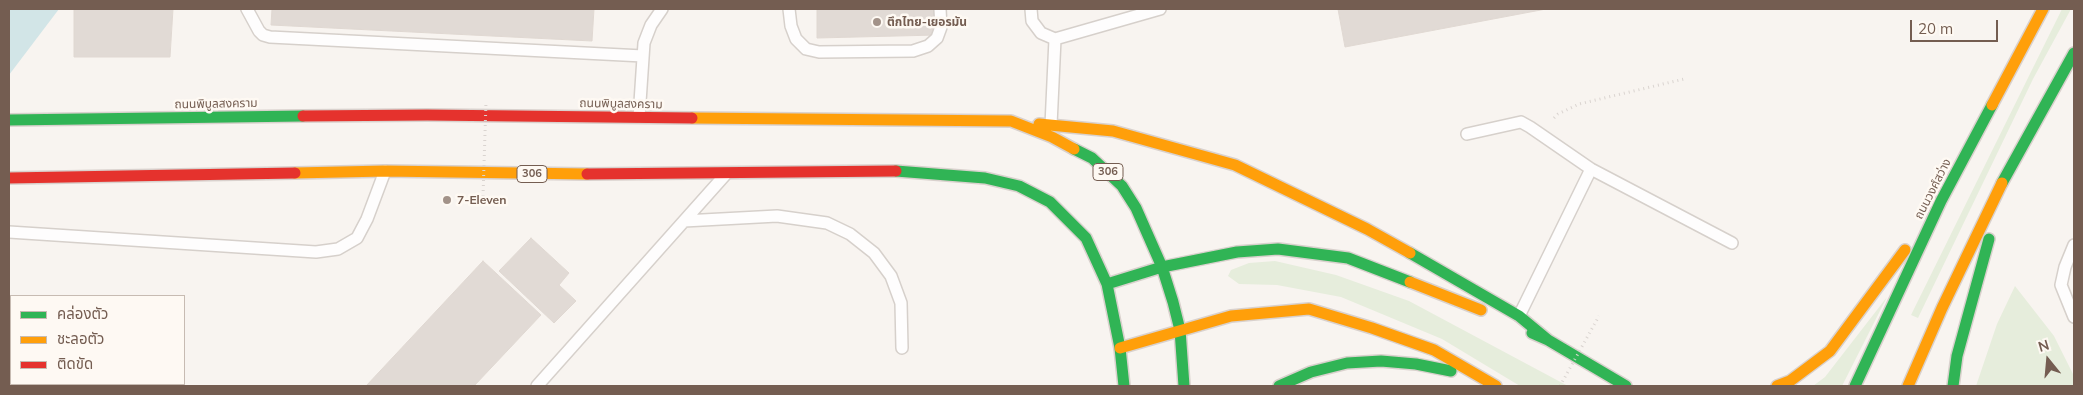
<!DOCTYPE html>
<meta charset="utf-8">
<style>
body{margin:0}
#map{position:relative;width:2083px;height:395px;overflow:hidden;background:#f8f4f0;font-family:Mulish,"Noto Sans Thai",sans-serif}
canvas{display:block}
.frame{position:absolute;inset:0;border:10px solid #745d51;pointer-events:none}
.legend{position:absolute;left:10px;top:295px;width:175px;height:90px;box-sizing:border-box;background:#fef9f3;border:1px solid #c7bbb2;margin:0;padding:6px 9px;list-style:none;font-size:15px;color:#745d51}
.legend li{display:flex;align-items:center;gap:10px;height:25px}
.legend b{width:25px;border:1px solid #c7bbb2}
.north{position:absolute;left:2023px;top:335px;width:50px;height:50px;-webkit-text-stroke:4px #fef9f3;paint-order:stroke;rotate:343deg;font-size:14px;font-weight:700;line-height:20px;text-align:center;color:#745d51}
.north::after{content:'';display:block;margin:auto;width:18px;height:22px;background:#745d51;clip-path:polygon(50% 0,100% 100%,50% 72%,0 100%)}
.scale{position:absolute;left:1910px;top:20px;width:88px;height:22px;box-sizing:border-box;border:2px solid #745d51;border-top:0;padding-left:6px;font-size:15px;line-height:18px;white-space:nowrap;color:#745d51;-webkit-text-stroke:4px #fef9f3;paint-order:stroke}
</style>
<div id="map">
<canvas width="2083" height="395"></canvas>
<div class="frame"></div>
<ul class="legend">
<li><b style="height:6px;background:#30b455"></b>คล่องตัว</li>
<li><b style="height:6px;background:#ff9f0a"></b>ชะลอตัว</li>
<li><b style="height:6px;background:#e5322d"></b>ติดขัด</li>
</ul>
<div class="north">N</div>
<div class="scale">20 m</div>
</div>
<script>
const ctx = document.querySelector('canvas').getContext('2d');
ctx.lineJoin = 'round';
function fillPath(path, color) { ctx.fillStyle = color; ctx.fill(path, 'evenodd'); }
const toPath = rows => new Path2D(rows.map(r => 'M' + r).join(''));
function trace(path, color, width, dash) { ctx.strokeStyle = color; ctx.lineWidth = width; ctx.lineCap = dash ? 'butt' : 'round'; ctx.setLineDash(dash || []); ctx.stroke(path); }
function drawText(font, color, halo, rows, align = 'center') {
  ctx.font = font + ' Mulish,"Noto Sans Thai",sans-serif'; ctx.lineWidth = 5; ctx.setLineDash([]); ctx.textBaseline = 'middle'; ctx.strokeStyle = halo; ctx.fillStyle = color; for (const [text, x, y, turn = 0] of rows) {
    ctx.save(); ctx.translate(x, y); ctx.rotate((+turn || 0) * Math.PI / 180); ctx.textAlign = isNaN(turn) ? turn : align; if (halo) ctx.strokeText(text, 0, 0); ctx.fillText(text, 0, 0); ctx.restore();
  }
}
fillPath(toPath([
 [2062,9,2071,9,2033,79,1918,318,1911,315],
 [1275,261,1336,275,1409,301,1568,386,1520,386,1442,339,1341,297,1277,285,1239,284,1228,276,1231,270,1249,263],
 [2015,286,2054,336,2074,376,2074,386,1976,386,1997,324],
 [1887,297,1842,386,1813,386,1825,377]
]), '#e6eddc');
fillPath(toPath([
 [9,9,59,9,9,75]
]), '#d2e5e7');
const building = toPath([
 [74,9,173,9,170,57,74,57,74,9],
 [272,9,594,9,592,41,271,25,272,9],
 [817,9,937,9,937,35,817,38,817,9],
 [1338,9,1546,9,1345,47,1338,9],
 [531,238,569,273,559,285,576,301,554,323,499,271,531,238],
 [483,261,541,315,474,386,366,386,483,261]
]);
fillPath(building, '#e1dad5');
trace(building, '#e0d8d2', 1);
const lane = toPath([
 [247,9,259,31,263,35,270,37,643,56],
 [789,9,791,26,796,39,806,49,819,52,913,51,928,46,937,38,941,27,940,9],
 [1031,9,1032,21,1041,33,1055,39,1160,9],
 [639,117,644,43,651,25,662,9],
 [1051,125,1055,39],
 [1467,134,1521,122,1530,127,1591,169,1732,243],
 [684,221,777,216,827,223,850,234,874,253,891,276,901,303,902,348],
 [9,232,316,252,338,249,357,238,367,219,385,171],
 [2074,245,2065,267,2061,285,2074,317],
 [1519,316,1591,169],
 [9,369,11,370],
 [52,384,59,386],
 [537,386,725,175]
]);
const fast = toPath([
 [9,120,303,116],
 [1074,149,1092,158,1122,186,1136,208,1162,267,1173,302,1180,330,1184,386],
 [896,171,985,178,1019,186,1050,202,1086,238,1107,284,1120,348,1124,386],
 [2002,183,2074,53],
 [1410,253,1519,316,1548,340],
 [1107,284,1162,267,1237,252,1278,249,1348,258,1410,282],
 [1532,333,1548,340,1626,386],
 [1279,386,1311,372,1347,363,1381,361,1416,364,1451,371],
 [1855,386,1941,201,1992,105],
 [1953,386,1957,356,1989,239]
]);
const slow = toPath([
 [1992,105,2043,9],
 [692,118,1011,121,1052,137,1074,149],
 [1039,124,1113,131,1235,165,1367,229,1410,253],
 [295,173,385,171,587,174],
 [1410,282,1481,310],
 [1120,348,1231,316,1309,309,1372,328,1434,350,1496,386],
 [1777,386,1790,381,1830,351,1905,250],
 [1908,386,1942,308,2002,183]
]);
const jam = toPath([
 [303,116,427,115,692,118],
 [587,174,896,171],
 [9,178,295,173]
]);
trace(lane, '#d6d0cb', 14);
trace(fast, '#d9d1cd', 14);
trace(slow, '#d9d1cd', 14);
trace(jam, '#d9d1cd', 14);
trace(toPath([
 [1554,118,1558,114,1579,104,1684,79]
]), '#dad4d0', 3, [1, 4]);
trace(lane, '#fefdfd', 11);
trace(fast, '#30b455', 11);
trace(slow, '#ff9f0a', 11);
trace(jam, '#e5322d', 11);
trace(toPath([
 [483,196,486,102],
 [1560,386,1599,316]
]), '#dad4d0', 3, [1, 4]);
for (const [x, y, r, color] of [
 [877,22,5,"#a29289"],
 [447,200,5,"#a29289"]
]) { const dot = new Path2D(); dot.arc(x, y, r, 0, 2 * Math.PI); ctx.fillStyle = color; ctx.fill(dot); trace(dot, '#fef9f3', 2); }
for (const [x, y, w] of [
 [1108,172,30],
 [532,174,30]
]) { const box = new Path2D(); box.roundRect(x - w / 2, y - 8.5, w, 17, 4); ctx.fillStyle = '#fef9f3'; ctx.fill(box); trace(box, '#745d51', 1); }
drawText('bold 11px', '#745d51', null, [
 ["306",1108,172],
 ["306",532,174]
]);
drawText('bold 12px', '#745d51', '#fef9f3', [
 ["ตึกไทย-เยอรมัน",887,22],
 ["7-Eleven",457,200]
], 'left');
drawText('12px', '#745d51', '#fef9f3', [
 ["ถนนพิบูลสงคราม",216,104,-1],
 ["ถนนพิบูลสงคราม",621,104,1],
 ["ถนนวงศ์สว่าง",1933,189,-63]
]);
</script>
